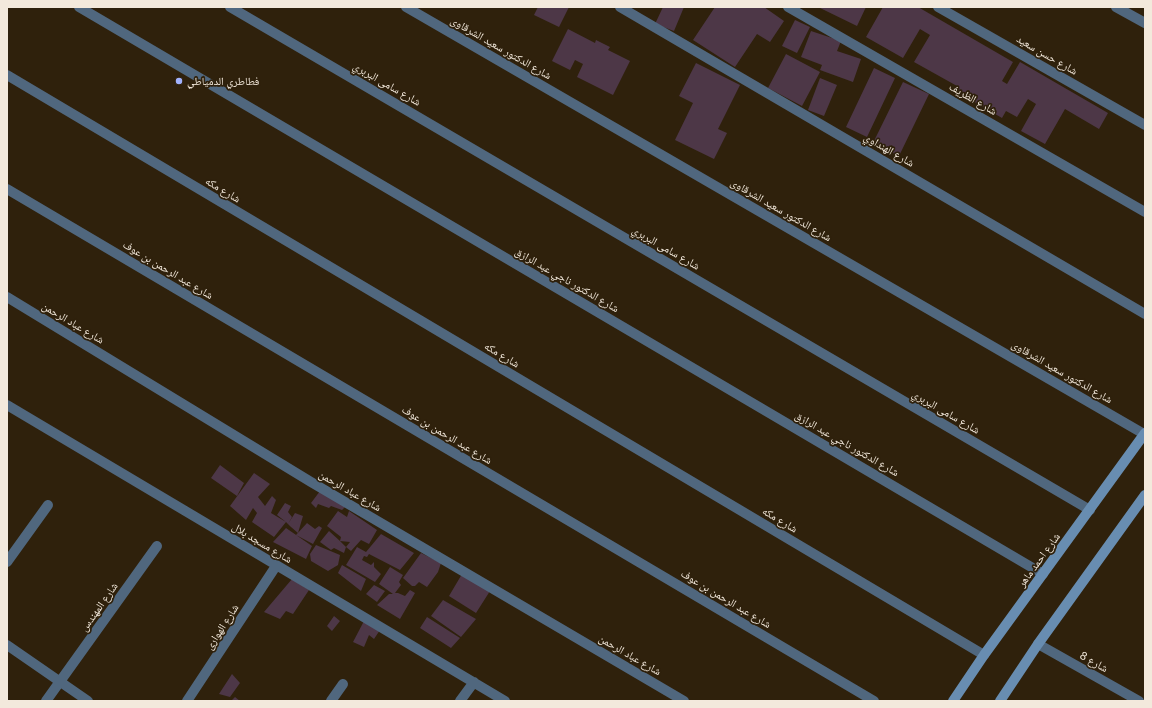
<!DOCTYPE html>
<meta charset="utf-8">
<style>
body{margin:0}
#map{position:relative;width:1152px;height:708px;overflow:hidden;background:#2f210c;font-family:Lato,sans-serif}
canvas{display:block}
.frame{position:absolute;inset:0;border:8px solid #f3e9dc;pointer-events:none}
</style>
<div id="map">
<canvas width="1152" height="708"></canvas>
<div class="frame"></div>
</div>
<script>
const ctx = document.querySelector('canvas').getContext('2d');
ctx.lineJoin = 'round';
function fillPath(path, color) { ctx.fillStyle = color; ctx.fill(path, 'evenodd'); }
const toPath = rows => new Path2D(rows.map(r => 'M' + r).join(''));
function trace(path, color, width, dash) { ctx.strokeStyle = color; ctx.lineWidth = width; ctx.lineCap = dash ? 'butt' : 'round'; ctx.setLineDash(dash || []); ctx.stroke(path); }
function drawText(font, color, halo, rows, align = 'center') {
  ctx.font = font + ' Lato,"Noto Naskh Arabic",sans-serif'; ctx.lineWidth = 3.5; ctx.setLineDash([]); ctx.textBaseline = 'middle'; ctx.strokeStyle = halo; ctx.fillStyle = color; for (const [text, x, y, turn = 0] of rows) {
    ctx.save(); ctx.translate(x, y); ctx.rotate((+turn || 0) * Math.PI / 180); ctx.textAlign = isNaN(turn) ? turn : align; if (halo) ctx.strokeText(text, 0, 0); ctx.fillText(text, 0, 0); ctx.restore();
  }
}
fillPath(toPath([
 [538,7,569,7,559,27,534,15],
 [663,7,684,7,674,31,655,24],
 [715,7,764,7,784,21,770,42,757,34,735,67,693,40],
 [818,7,866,7,857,26],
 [883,7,918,7,1013,62,1002,81,1007,84,1020,62,1108,113,1099,129,1065,109,1045,144,1021,131,1036,104,1028,99,1017,117,1006,111,1002,118,954,90,957,86,914,62,930,35,920,29,903,58,866,37],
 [795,20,810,27,797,53,782,46],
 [568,29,595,43,596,40,610,47,608,50,630,61,613,95,577,77,583,64,575,60,570,70,552,61],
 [811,31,841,41,837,51,861,59,853,82,820,70,822,65,801,57],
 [786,54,820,72,802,106,768,88],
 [696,63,740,85,718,129,727,133,714,159,675,140,693,103,679,96],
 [874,68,895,78,867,137,846,127],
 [820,78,837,85,824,116,808,110],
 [903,82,929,94,899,156,873,143],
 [220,465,244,483,237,496,211,478],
 [254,473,270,484,258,497,265,506,272,496,276,500,271,513,286,522,277,515,285,503,291,506,288,512,292,517,288,524,295,513,303,516,298,533,291,527,286,522,274,537,252,522,257,513,253,508,246,520,230,506],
 [320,491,347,505,342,510,331,506,329,508,318,504,316,508,311,503],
 [338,511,347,517,349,511,377,530,369,544,361,540,351,551,346,547,350,542,340,541,346,547,344,553,334,548,331,550,320,542,329,531,340,541,341,537,327,526],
 [307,523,315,529,319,526,322,528,313,544,296,535],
 [286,528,312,546,306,559,273,542],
 [381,534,414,553,400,570,369,554,367,557,364,556,362,560,371,565,374,562,374,567,381,574,375,582,346,565,357,547,366,552],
 [316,545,340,555,338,565,328,571,311,561,310,554],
 [421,553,441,563,438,572,427,587,419,582,415,586,412,586,403,578],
 [342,565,366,579,361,591,338,573],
 [390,567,403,575,399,582,401,585,395,593,398,593,405,596,410,590,415,593,400,619,377,605,389,594,393,594,379,584],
 [462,574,490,591,476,613,449,596],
 [292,579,309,590,293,614,286,611,280,619,264,612],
 [374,585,385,591,377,602,366,594],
 [443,600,476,619,461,637,431,616],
 [334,616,340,621,332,631,327,626],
 [427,617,460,638,451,648,420,628],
 [364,621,380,630,374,639,369,635,364,647,353,642],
 [232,674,240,683,230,697,219,694],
 [235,697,240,701,231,701]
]), '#4d3747');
trace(toPath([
 [79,7,1043,574],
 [230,7,1090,510],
 [406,7,1144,434],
 [620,7,1145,314],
 [788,7,1145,212],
 [938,7,1145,125],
 [1116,7,1145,23],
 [7,75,984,655],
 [7,189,874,701],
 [7,297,311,482,684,701],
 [7,405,505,701],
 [7,562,48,505],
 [1038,644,1139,701],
 [7,645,88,701],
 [46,701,157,546],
 [187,701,276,566],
 [331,701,343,684],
 [460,701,474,682]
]), '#50677e', 10);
trace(toPath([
 [953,701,984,655,1145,433],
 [1000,701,1038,644,1145,495]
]), '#688db1', 10);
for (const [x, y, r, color] of [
 [179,81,4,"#a2b2fd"]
]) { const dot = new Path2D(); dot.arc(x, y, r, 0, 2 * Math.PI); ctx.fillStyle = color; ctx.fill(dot); trace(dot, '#2f210c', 1.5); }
drawText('11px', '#f3e9dc', '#2f210c', [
 ["شارع الدكتور سعيد الشرقاوى",501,48,30],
 ["شارع حسن سعيد",1047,55,30],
 ["شارع سامى البربري",387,84,30],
 ["شارع الظريف",973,99,30],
 ["شارع الهنداوي",889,150,30],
 ["شارع مكه",223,190,31],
 ["شارع الدكتور سعيد الشرقاوى",781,210,30],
 ["شارع سامى البربري",666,248,30],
 ["شارع عبد الرحمن بن عوف",168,270,31],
 ["شارع الدكتور ناجي عبد الرازق",567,280,30],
 ["شارع عباد الرحمن",73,323,31],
 ["شارع مكه",502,355,31],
 ["شارع الدكتور سعيد الشرقاوى",1062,372,30],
 ["شارع سامى البربري",946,412,30],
 ["شارع عبد الرحمن بن عوف",447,435,31],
 ["شارع الدكتور ناجي عبد الرازق",847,444,30],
 ["شارع عباد الرحمن",350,491,30],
 ["شارع مكه",780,520,31],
 ["شارع مسجد بلال",262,543,31],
 ["شارع احمد ماهر",1039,560,-54],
 ["شارع عبد الرحمن بن عوف",726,599,31],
 ["شارع المهندس",99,607,-55],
 ["شارع الهوارى",222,627,-57],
 ["شارع عباد الرحمن",630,655,30],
 ["شارع 8",1094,662,29]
]);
drawText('11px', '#f3e9dc', '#2f210c', [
 ["فطاطري الدمياطي",187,81]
], 'left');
</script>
